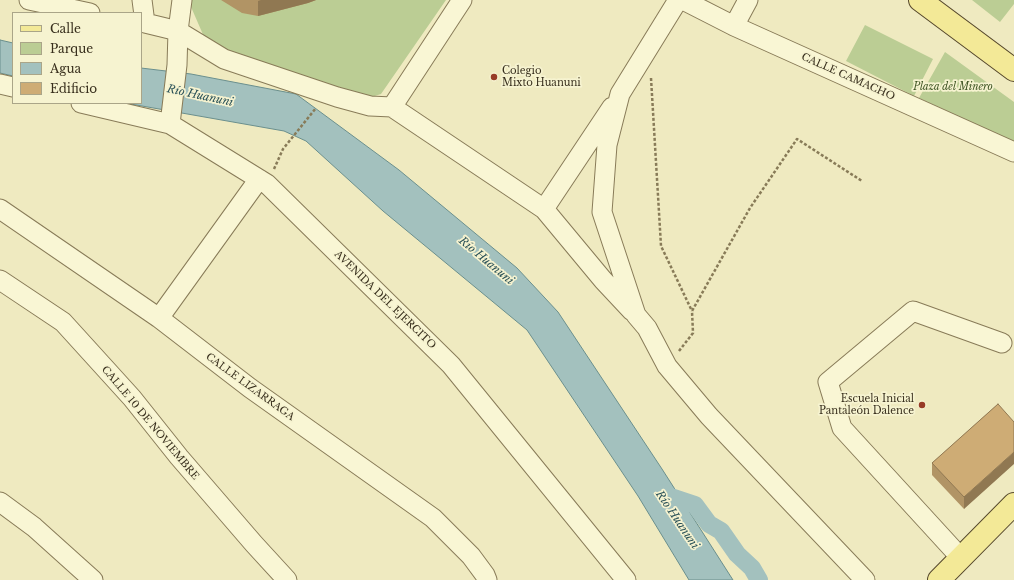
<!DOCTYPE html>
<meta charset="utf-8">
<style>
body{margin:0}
#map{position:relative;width:1014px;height:580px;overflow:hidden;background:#efeac0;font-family:"Libre Baskerville",serif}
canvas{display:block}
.legend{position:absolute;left:12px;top:12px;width:130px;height:92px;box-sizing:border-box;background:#f6f3d0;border:1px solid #aaa588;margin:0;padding:5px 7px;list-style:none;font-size:12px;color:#382f1d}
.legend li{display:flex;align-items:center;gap:8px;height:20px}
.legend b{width:20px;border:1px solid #aaa588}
</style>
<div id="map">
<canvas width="1014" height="580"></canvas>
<ul class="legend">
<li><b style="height:5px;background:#f3e997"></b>Calle</li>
<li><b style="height:11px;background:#bbcd94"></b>Parque</li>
<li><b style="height:11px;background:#a3c1be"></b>Agua</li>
<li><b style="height:11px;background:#ceac75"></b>Edificio</li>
</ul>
</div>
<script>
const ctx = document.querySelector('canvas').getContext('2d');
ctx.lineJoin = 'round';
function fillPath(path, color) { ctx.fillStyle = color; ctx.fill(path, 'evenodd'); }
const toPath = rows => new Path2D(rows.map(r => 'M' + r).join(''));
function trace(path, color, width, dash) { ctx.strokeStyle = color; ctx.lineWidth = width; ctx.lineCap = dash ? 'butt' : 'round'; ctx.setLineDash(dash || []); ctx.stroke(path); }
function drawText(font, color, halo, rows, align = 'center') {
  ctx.font = font + ' "Libre Baskerville",serif'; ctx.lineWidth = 3.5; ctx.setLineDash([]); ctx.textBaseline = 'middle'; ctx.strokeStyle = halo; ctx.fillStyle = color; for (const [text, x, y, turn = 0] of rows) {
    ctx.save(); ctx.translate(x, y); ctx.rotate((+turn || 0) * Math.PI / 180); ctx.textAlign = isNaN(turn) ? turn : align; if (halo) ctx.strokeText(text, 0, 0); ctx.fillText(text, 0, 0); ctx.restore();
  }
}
fillPath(toPath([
 [188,0,446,0,381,94,362,100,208,46],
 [972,0,1014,0,1014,4,1000,22],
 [865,25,933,59,914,96,846,61],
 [945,52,1014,102,1014,142,919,98]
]), '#bbcd94');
const water = toPath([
 [0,40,13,43,13,76,0,73,0,40],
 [141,68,191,74,296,94,399,170,517,268,558,312,662,469,733,580,689,580,638,496,527,330,383,211,306,141,284,131,125,103,141,103,141,68]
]);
fillPath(water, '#a3c1be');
trace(water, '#6a8f8d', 1);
trace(toPath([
 [659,493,695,505,709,524,721,531,737,554,752,568,759,580]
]), '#a3c1be', 18);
const minor = toPath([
 [29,0,90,13],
 [142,0,145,23],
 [462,0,392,107,544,209,603,280,632,311],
 [678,0,620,94,607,145,602,212,636,315,647,328,667,366,709,416,865,580],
 [683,0,734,26,1014,152],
 [141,22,178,31,224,59,337,97,370,106,392,107],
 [734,26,748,0],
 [0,84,13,87],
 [81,103,170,124,267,184,451,365,626,580],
 [170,124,177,65,178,31,182,0],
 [0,209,159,318,250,388,433,518,471,556,485,575,487,580],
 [544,209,612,107],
 [0,280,63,322,132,398,179,457,254,544,287,580],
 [159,318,259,179],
 [0,502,34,527,93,580],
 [961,558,842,428,828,382,913,311,1002,343]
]);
const primary = toPath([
 [920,0,1014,70],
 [939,580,1014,504]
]);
trace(minor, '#887b58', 21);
trace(primary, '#56482c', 24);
trace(toPath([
 [651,78,661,246,692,311],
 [274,169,283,149,316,108],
 [679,351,693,333,692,311,750,208,797,139,862,181]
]), '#887b58', 2.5, [3, 2]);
trace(minor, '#f9f6d4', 19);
trace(primary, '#f3e997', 22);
fillPath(toPath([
 [221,0,316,0,308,3,258,16,242,13],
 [998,404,964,509,932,475,932,463]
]), '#b19465');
fillPath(toPath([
 [261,0,316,0,308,3,258,16,258,1],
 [1014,452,1014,464,964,509,964,497]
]), '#907852');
const building = toPath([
 [998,404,1014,422,1014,452,964,497,932,463,998,404]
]);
fillPath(building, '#ceac75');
trace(building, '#907852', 1);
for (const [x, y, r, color] of [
 [494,77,4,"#983c27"],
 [922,405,4,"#983c27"]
]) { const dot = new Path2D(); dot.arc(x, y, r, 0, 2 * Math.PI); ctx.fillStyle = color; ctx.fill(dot); trace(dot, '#f6f3d0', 1.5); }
drawText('10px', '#382f1d', '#f6f3d0', [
 ["Colegio",502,71],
 ["Mixto Huanuni",502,83],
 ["Escuela Inicial",914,399,"right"],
 ["Pantaleón Dalence",914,411,"right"]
], 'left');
drawText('10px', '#382f1d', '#f6f3d0', [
 ["CALLE CAMACHO",848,77,24],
 ["AVENIDA DEL EJERCITO",385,300,44],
 ["CALLE LIZARRAGA",250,387,36],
 ["CALLE 10 DE NOVIEMBRE",150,423,50]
]);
drawText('italic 10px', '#3e5423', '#f6f3d0', [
 ["Plaza del Minero",953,87]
]);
drawText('italic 11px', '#2b5258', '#f6f3d0', [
 ["Río Huanuni",200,96,12],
 ["Río Huanuni",486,261,40],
 ["Río Huanuni",677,520,56]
]);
</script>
